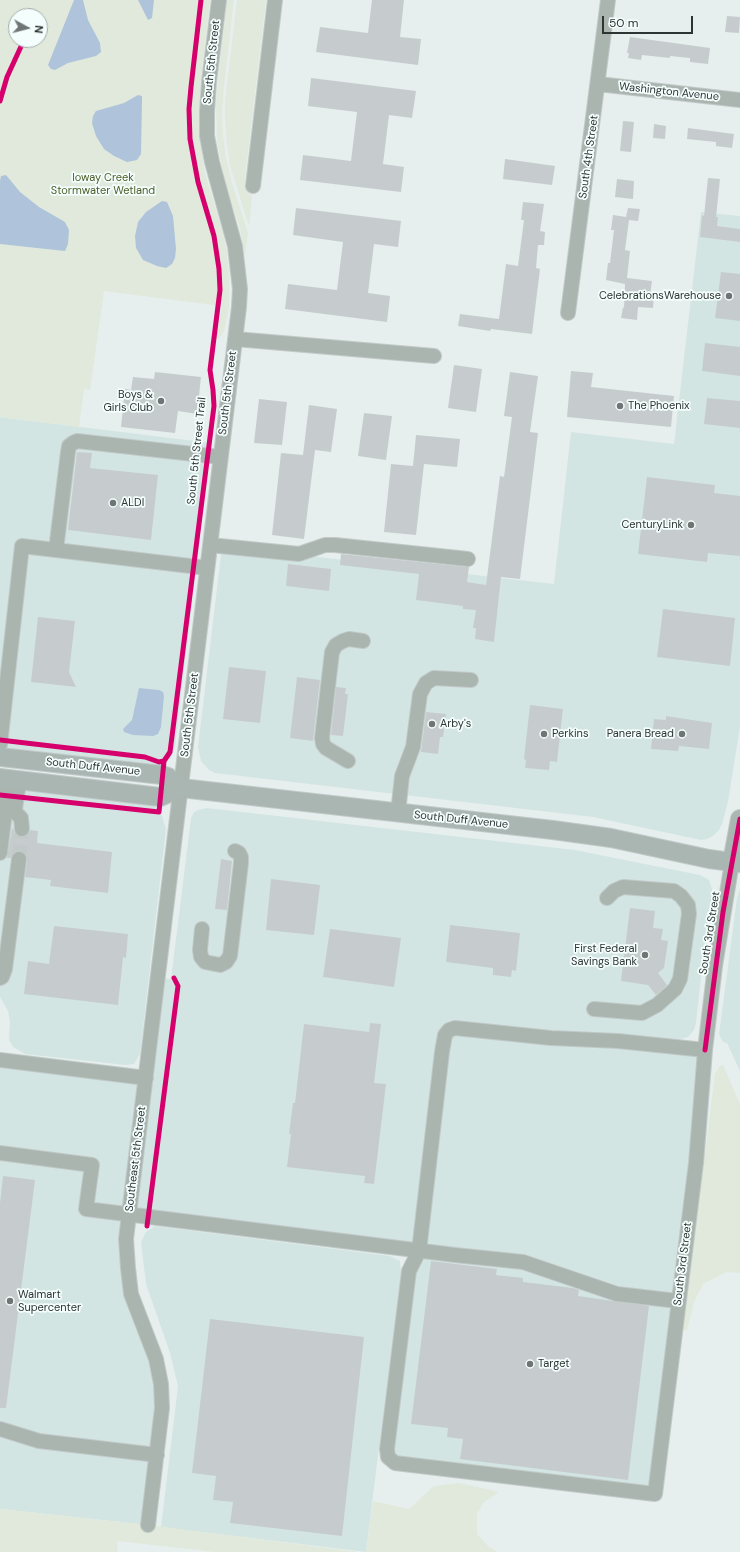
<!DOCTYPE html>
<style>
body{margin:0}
#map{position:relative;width:740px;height:1552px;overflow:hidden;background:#e6efee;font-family:"DM Sans",sans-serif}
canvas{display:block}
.north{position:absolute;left:8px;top:8px;width:40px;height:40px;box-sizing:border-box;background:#f4fefd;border:1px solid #a5adac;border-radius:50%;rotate:97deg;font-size:11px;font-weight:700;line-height:16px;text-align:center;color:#2e3433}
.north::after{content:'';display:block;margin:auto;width:14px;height:18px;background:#6e7574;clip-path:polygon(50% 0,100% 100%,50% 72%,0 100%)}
.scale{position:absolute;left:602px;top:16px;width:91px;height:18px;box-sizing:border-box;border:2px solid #2e3433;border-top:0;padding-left:5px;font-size:12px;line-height:14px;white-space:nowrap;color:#2e3433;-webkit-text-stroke:3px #f4fefd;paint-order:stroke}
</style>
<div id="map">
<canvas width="740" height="1552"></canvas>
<div class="north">N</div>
<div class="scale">50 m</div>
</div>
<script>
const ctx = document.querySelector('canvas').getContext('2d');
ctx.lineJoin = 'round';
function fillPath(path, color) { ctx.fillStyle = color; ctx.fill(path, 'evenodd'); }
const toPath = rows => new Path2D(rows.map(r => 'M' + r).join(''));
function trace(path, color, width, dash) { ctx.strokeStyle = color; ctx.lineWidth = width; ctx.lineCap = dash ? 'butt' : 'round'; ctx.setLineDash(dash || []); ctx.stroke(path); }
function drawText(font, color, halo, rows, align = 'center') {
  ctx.font = font + ' "DM Sans",sans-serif'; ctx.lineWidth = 3.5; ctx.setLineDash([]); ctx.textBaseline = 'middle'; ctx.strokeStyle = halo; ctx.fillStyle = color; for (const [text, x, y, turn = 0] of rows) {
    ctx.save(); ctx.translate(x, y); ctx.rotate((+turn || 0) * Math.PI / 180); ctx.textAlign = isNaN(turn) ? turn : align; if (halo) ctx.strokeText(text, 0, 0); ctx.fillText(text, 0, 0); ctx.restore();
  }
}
fillPath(toPath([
 [701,212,740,216,740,727,728,802,722,824,719,830,713,836,707,839,701,840,593,817,215,773,209,770,201,761,198,747,222,546,554,584,571,432,674,444],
 [0,417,211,443,175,747,171,758,164,763,154,767,0,750],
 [0,784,150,803,160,811,162,816,166,829,165,838,140,1054,134,1064,125,1065,25,1054,13,1047,9,1040,10,1022,8,1011,0,997],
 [207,808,575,850,700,875,709,880,712,889,712,895,705,940,696,1023,694,1030,688,1037,677,1040,617,1034,568,1034,456,1020,455,1028,705,1050,655,1494,388,1457,418,1256,129,1215,128,1268,161,1384,148,1525,0,1509,0,1060,145,1078,158,978,171,979,191,818,194,812,198,810],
 [740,889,740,1071,727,1043,723,1042,719,1034,737,898],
 [155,1226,390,1256,400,1261,401,1272,366,1552,161,1527,178,1386,170,1353,146,1284,141,1242,146,1232]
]), '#d3e5e3');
fillPath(toPath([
 [0,0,210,0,200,90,199,132,205,173,223,233,227,253,229,274,229,307,224,331,220,337,216,339,222,306,104,291,90,390,84,389,79,427,0,417],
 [16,16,40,16,40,40,16,40],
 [227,0,234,0,224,86,222,112,223,135,226,158,232,183,248,233,245,256,240,228,226,187,217,140,216,99],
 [237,0,266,0,245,178,245,186,248,193,252,196,249,226,230,166,227,144,225,119,225,102],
 [723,1065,740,1104,740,1273,726,1272,703,1284,694,1302,687,1330,683,1330,715,1073,720,1066],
 [459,1483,499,1492,483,1503,477,1514,477,1534,489,1547,498,1552,366,1552,373,1501,409,1509,434,1486],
 [0,1509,148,1525,359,1552,215,1552,118,1541,117,1552,0,1552]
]), '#e0e9db');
fillPath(toPath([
 [74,0,83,0,88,20,100,43,101,52,96,56,68,63,55,70,51,69,48,65],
 [138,0,154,0,152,18,148,20],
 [138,95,142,96,142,100,141,154,137,160,127,162,114,156,104,149,96,136,92,123,93,116,96,111,124,103],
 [6,175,20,192,39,207,65,222,69,230,68,244,65,251,0,244,0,181,1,176],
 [162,201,167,202,173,216,176,249,175,258,172,264,166,268,157,266,143,260,136,248,135,236,138,222,146,212],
 [139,688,159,690,163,692,164,696,161,727,158,734,153,736,133,735,124,732,123,729,132,720]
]), '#afc4da');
fillPath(toPath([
 [372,0,404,0,400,37,421,39,418,65,316,52,320,27,368,33],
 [727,16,740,17,739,33,725,32],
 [630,37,710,48,708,64,690,62,690,58,670,56,670,58,642,55,641,60,628,58,629,53,627,53],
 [311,78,416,91,412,118,389,115,383,164,404,167,401,192,300,180,303,155,351,161,357,112,308,106],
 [623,121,634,122,631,152,620,151],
 [654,124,666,126,665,139,653,138],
 [688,128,734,134,732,148,716,146,716,142,687,139],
 [505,159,555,166,552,185,503,179],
 [708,178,720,179,716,217,718,217,717,226,740,229,740,242,700,237,702,215,704,216],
 [617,179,634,181,633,199,615,197],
 [523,202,544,204,540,231,545,232,544,245,538,245,536,268,540,269,532,334,491,329,490,331,458,326,460,314,499,319,506,264,518,266,524,220,521,220],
 [296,208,401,221,398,247,374,244,368,293,390,296,387,322,285,309,288,284,337,290,343,242,293,235],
 [628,208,640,209,638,221,629,220,625,250,630,251,627,278,652,281,650,295,654,295,653,308,638,307,637,320,621,318,623,307,624,308,625,284,606,280,608,263,610,263,614,230,611,230,613,215,626,217],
 [721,272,740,274,740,321,715,318],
 [705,343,740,347,740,376,702,371],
 [454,365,482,369,476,412,448,408],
 [571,371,593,373,591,387,674,396,671,427,567,417],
 [155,372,201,377,197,414,178,411,175,433,121,427,125,389,131,390,133,377,154,379],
 [510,372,538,376,530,432,538,433,520,579,501,577,494,642,475,639,476,628,473,628,476,610,463,609,463,606,416,600,419,574,340,565,341,554,469,567,467,582,486,585,500,476,504,477,512,417,504,416],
 [707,398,740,401,740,428,704,424],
 [259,399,287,402,282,445,254,443],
 [309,405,337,409,331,452,315,450,304,539,272,535,281,453,303,455],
 [364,413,392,416,386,460,358,456],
 [416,435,460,439,457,467,424,464,416,535,384,532,391,464,413,466],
 [77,452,92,453,90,468,158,475,151,540,68,530],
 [647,477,715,485,714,493,740,496,740,556,708,553,707,562,638,554],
 [288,564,331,569,329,591,286,586],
 [663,609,735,618,730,666,657,657],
 [38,617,75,621,69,672,76,687,31,682],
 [229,667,266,671,260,723,223,719],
 [297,677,320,680,313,741,290,738],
 [336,687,346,688,345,694,348,694,343,736,331,735],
 [530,705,563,709,557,762,550,761,549,770,525,768,526,760,524,759],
 [426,712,446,714,443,737,440,737,438,754,421,752],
 [666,716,712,723,709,749,679,746,678,751,651,749,654,719,666,720],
 [12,828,13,828,15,834,22,837,27,836,30,830,38,831,37,843,112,852,108,893,50,886,51,880,25,877,27,860,24,853,20,851,16,851,13,854,11,858,7,858],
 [221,859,232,861,227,910,215,909],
 [271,879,320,885,314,935,266,930],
 [630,908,655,911,653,928,663,929,661,940,668,941,664,968,658,973,667,985,656,995,648,985,621,981],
 [450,925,520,933,516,971,512,970,511,977,493,975,493,968,446,962],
 [54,926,128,934,126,958,123,957,118,1005,24,994,28,961,49,964],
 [330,929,401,938,394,987,323,977],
 [370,1023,381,1024,374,1083,386,1084,374,1184,364,1183,365,1176,287,1167,291,1134,289,1134,293,1103,295,1103,304,1024,369,1032],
 [3,1176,35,1180,6,1408,0,1408,0,1203],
 [431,1261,497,1269,496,1275,523,1278,523,1282,573,1288,579,1290,578,1296,649,1306,628,1480,460,1459,463,1439,447,1437,448,1428,411,1424],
 [210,1319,364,1337,342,1536,230,1523,233,1502,213,1500,216,1476,192,1473]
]), '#c6cccd');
trace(toPath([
 [19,859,22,829]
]), '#c1cac9', 14, [14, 7]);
const minor = toPath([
 [598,84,740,100],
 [253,186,275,0],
 [568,313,608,0],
 [235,339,434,356],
 [210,545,299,554,325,545,335,545,468,559],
 [56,550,68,452,69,446,73,443,77,441,220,457],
 [0,745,22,546,207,568],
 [348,761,326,748,323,744,322,738,332,652,336,645,343,641,349,639,363,641],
 [398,813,402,776,413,747,420,694,426,683,434,678,471,680],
 [22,829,21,818,16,813,15,809,18,789,23,781],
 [0,853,7,796,4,779],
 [202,929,200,950,201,957,205,962,220,965,226,962,230,956,241,863,241,857,239,853,235,851],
 [0,978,2,977,5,969,19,859],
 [594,1009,642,1013,657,1005,675,989,680,979,689,914,688,905,681,896,674,891,623,887,614,891,607,898],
 [705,1050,618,1041,551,1038,455,1028,449,1030,445,1035,442,1052,419,1251,409,1271,387,1449,388,1457,395,1463,655,1494,696,1163,705,1050,715,966,732,862],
 [0,1060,146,1078],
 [0,1153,92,1165,86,1209,455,1255,523,1262,617,1294,678,1301],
 [0,1429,39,1441,157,1455],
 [148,1525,162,1408,161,1384,156,1359,131,1294,128,1268,126,1239,239,307,240,289,235,246,212,162,207,136,207,111,209,82,219,0]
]);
const major = toPath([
 [0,757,162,775,168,777,181,788],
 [0,778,160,797,181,788,553,830,611,838,709,859,740,863],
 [732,862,740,819]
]);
trace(minor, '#c2c9c8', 16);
trace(major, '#c2c9c8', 20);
trace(minor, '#aab5b0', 14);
trace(major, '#aab6b2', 18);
trace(toPath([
 [0,101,7,77,24,40],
 [0,740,145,757,159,762,164,761],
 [164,761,170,752,214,406,213,390,210,370,220,290,219,269,214,236,198,182,190,139,189,109,191,87,201,0],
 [0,795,159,812,164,761],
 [705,1050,723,912,740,819],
 [147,1226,178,986,174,978]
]), '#d6006c', 5);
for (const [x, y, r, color] of [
 [729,296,4,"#6e7574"],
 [161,401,4,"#6e7574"],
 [620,406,4,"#6e7574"],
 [113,503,4,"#6e7574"],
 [691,525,4,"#6e7574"],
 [432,724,4,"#6e7574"],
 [544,734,4,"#6e7574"],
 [682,734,4,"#6e7574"],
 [645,955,4,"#6e7574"],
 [10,1301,4,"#6e7574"],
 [530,1364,4,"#6e7574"]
]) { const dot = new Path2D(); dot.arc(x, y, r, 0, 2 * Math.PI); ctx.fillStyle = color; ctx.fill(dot); trace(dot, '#f4fefd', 1.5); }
drawText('11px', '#2e3433', '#f4fefd', [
 ["South 5th Street",212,62,-84],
 ["Washington Avenue",669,92,6],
 ["South 4th Street",589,157,-82],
 ["South 5th Street",228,393,-83],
 ["South 5th Street Trail",197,451,-84],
 ["South 5th Street",190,715,-83],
 ["South Duff Avenue",93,767,6],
 ["South Duff Avenue",461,820,6],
 ["South 3rd Street",710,933,-81],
 ["Southeast 5th Street",136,1159,-83],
 ["South 3rd Street",683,1264,-83]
]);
drawText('11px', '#4f5f27', '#f4fefd', [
 ["Ioway Creek",103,178],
 ["Stormwater Wetland",103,191]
]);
drawText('11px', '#2e3433', '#f4fefd', [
 ["CelebrationsWarehouse",721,296,"right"],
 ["Boys &",153,395,"right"],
 ["Girls Club",153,408,"right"],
 ["The Phoenix",628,406],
 ["ALDI",121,503],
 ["CenturyLink",683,525,"right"],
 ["Arby's",440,724],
 ["Perkins",552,734],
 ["Panera Bread",674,734,"right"],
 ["First Federal",637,949,"right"],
 ["Savings Bank",637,962,"right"],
 ["Walmart",18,1295],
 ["Supercenter",18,1308],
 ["Target",538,1364]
], 'left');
</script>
